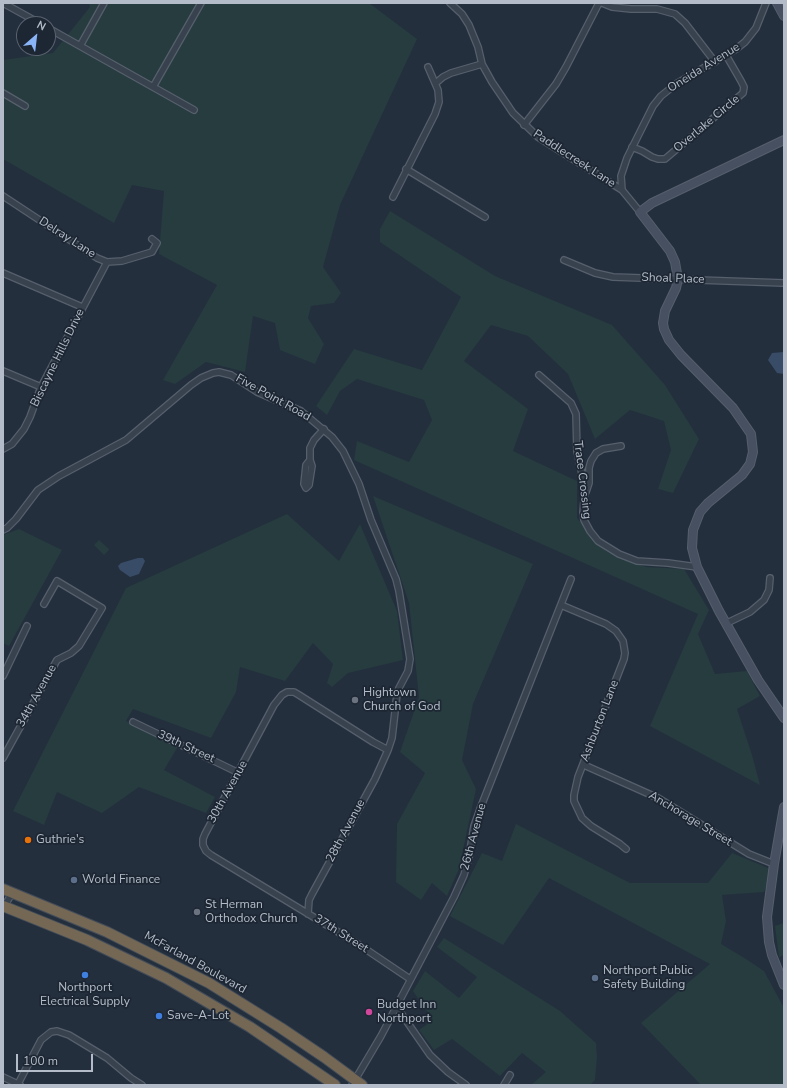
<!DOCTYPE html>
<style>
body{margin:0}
#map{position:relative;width:787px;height:1088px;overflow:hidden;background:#242f3e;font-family:"Nunito Sans",sans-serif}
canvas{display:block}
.frame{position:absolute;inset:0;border:4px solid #b4bcc9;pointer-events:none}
.north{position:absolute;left:16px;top:16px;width:40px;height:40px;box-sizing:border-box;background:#1d2633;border:1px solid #59626f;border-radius:50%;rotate:28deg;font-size:11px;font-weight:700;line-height:16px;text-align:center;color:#b4bcc9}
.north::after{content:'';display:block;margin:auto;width:14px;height:18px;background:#8ab4f8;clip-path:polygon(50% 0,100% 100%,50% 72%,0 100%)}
.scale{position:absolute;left:16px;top:1054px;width:77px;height:18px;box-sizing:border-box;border:2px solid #b4bcc9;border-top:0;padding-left:5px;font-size:12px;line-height:14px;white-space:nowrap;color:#b4bcc9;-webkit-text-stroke:3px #1d2633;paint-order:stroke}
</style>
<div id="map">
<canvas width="787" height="1088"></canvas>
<div class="frame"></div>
<div class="north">N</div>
<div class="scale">100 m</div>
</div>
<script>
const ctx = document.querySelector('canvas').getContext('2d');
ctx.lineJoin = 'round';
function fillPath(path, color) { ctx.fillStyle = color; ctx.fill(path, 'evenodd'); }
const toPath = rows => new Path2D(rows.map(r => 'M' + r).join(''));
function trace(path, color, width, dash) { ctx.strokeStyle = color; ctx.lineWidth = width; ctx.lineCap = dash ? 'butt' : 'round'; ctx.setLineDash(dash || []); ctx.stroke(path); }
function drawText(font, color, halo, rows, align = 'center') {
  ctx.font = font + ' "Nunito Sans",sans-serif'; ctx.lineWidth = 3.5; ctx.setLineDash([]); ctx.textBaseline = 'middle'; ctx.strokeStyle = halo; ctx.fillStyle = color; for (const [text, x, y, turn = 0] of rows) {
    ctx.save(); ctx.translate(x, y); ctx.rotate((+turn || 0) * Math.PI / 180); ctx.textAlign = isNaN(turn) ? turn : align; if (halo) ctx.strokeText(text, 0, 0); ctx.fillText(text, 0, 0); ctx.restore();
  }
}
fillPath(toPath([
 [89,3,369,3,417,39,340,205,323,267,341,293,334,303,311,306,308,318,324,344,315,364,280,350,275,323,253,316,245,372,206,362,175,384,163,380,217,285,159,254,164,191,132,185,114,223,3,159,3,60,53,53,90,7],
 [390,211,495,276,612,325,665,385,699,439,673,493,658,489,671,450,664,421,630,410,595,439,568,374,528,336,491,325,464,361,528,409,513,451,577,481,577,518,607,552,646,567,684,569,709,610,698,634,715,674,747,671,760,696,737,709,752,755,760,785,650,726,698,614,354,460,357,441,409,462,432,420,424,400,357,379,340,391,327,415,316,406,354,349,422,370,461,297,380,242,380,229],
 [373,496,533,564,473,704,462,760,476,789,459,869,447,896,432,883,421,900,396,882,397,824,425,773,400,752,419,697,409,603],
 [287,514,339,561,360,524,397,611,403,660,348,673,332,687,327,683,333,664,313,643,285,681,240,667,236,692,211,738,133,709,126,721,177,748,164,770,215,797,206,813,139,787,102,813,57,792,44,825,13,811,126,588],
 [19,529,62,550,9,646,3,643,3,535],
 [99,540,109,549,108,551,104,555,94,545],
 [516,824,630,883,708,883,732,853,773,870,764,892,722,895,726,921,721,944,746,959,764,971,784,1008,784,1085,701,1085,641,1023,710,964,549,878,503,945,450,916,482,853,502,861],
 [784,923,784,955,779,957,775,926],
 [444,938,560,1011,596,1043,597,1057,595,1080,590,1085,531,1085,546,1072,522,1053,500,1076,452,1039,434,1050,419,1030,433,1020,413,991,425,971,459,998,477,977,437,947]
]), '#263c3f');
fillPath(toPath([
 [784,352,784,374,777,373,768,360,772,353],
 [138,558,143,558,145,561,139,574,130,577,120,570,118,566,121,563]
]), '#394c67');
const street = toPath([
 [3,3,41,24],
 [450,3,462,14,469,25,478,47,482,64,492,82,513,113,538,137,622,190,640,212],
 [602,3,612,7,631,9,657,9,675,14,685,23,715,62],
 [48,28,194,110],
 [80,46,104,3],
 [436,83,443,77,451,73,482,64],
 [153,87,201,3],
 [3,93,25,106],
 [524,125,556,84,566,67,599,3],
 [632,147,642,151,652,157,658,159,665,159,743,93,744,87,741,81,726,55],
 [406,169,485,217],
 [622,190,621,176,627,158,653,106,661,96,676,84,736,49,745,42,756,28,766,3],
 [3,196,97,258,107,262,122,261,152,252,157,243,152,239],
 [393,197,435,114,439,102,438,90,428,67],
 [564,260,595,273,613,277,784,283],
 [3,273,82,307],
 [3,371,41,387],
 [539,375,571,403,576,414,577,451,585,488,583,513,584,520,590,531,598,541,619,554,637,561,668,563,697,567],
 [3,449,12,444,24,429,30,417,41,387,107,262],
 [310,460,312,466,309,485,306,488,304,484,306,465,310,460,310,448,314,440,324,429],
 [586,492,589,483,589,468,591,461,596,453,603,449,621,446],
 [3,530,7,528,16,519,38,490,59,476,126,440,191,385,201,378,213,373,219,372,231,375,257,392,301,411,332,437,343,451,359,484,371,520,396,579,399,591,410,659,408,671,399,688,397,694,392,738,388,750,375,779,312,894,309,900,308,914],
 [561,605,606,624,616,631,623,641,625,653,624,659,578,777,574,795,574,801,582,818,591,826,620,844,626,849],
 [727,623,750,612,764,600,769,590,770,578],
 [3,676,27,626],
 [133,722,239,773],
 [388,750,373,742,299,695,294,692,287,692,282,695,274,705,205,834,203,839,203,845,206,851,211,855,358,944,410,979],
 [3,758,57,660,71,653,79,646,102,608,57,581,44,604],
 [584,765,658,798,749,854,774,864],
 [3,908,13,892],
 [396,1006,430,1055,448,1072,466,1085],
 [3,1077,20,1085],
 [18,1084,41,1040,51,1032,57,1031,69,1035,107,1058,131,1078,142,1085],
 [352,1085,381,1036,454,897,464,875,469,857,474,826,480,809,571,579],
 [504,1085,510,1075]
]);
const secondary = toPath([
 [777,3,784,16],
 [784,140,652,203,640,212,670,251,675,262,678,279,676,288,665,311,663,323,664,329,669,340,681,355,733,408,751,434,753,452,750,464,742,475,708,503,700,512,693,530,692,548,697,567,719,611,758,680,784,718],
 [784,807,774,864,767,917,769,942,772,955,784,985]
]);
const highway = toPath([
 [3,889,107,932,209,983,281,1028,324,1057,362,1085],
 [3,906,87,940,166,978,250,1027,335,1085]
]);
trace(street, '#565f6c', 8);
trace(secondary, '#565f6c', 10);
trace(highway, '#434c59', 12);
trace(street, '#38414e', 5.5);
trace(secondary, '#465061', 8);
trace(highway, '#746855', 10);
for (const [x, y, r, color] of [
 [355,700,4,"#6b7280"],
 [28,840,4,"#e8710a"],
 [74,880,4,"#5c6f8a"],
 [197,912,4,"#6b7280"],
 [85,975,4,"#3f7fe0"],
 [595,978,4,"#5c6f8a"],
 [369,1012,4,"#d1479c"],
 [159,1016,4,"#3f7fe0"]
]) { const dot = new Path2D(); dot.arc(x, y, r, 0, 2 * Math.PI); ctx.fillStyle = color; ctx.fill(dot); trace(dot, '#1d2633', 1.5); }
drawText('12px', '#b4bcc9', '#1d2633', [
 ["Oneida Avenue",704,68,-32],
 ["Overlake Circle",707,124,-40],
 ["Paddlecreek Lane",574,159,33],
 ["Delray Lane",67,238,33],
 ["Shoal Place",673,279,2],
 ["Biscayne Hills Drive",58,358,-64],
 ["Five Point Road",273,398,29],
 ["Trace Crossing",582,480,83],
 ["34th Avenue",37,696,-61],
 ["Ashburton Lane",600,721,-69],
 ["39th Street",186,747,25],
 ["30th Avenue",228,792,-61],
 ["Anchorage Street",690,819,31],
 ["28th Avenue",346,831,-62],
 ["26th Avenue",474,837,-75],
 ["37th Street",341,934,32],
 ["McFarland Boulevard",195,963,29]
]);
drawText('12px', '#b4bcc9', '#1d2633', [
 ["Hightown",363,693],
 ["Church of God",363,707],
 ["Guthrie's",36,840],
 ["World Finance",82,880],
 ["St Herman",205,905],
 ["Orthodox Church",205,919],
 ["Northport Public",603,971],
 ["Safety Building",603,985],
 ["Northport",85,988,"center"],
 ["Electrical Supply",85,1002,"center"],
 ["Budget Inn",377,1005],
 ["Northport",377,1019],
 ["Save-A-Lot",167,1016]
], 'left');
</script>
